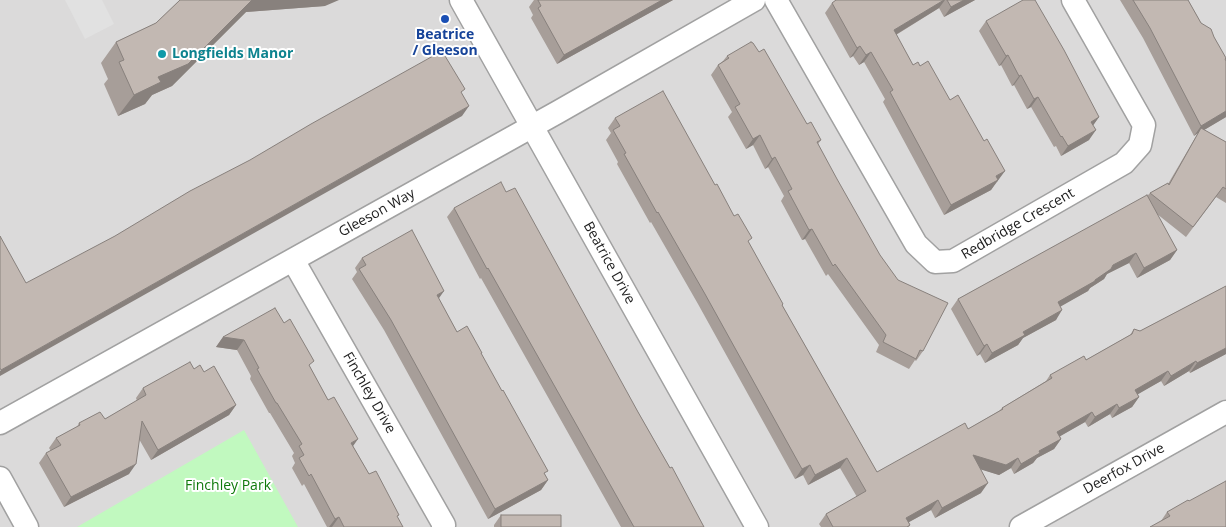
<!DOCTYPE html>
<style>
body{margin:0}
canvas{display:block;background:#eee9e2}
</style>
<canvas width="1226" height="527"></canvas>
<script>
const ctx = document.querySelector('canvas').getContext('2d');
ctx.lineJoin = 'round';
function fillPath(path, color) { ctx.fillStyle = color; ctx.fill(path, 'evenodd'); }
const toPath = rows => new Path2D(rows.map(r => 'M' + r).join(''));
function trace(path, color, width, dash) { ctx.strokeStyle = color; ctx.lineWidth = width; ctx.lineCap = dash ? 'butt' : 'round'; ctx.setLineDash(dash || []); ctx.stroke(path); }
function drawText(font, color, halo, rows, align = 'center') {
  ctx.font = font + ' "Open Sans",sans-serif'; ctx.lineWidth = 4; ctx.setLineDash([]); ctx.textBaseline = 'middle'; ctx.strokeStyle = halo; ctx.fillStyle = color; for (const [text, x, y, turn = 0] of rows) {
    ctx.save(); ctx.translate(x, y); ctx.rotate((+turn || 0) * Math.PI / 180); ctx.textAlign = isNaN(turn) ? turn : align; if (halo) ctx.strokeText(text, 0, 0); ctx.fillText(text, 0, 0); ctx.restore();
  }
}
fillPath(toPath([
 [0,0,1226,0,1226,527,0,527]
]), '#dbdada');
fillPath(toPath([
 [244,430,298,527,77,527]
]), '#c1f9bf');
fillPath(toPath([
 [65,0,102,0,114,24,85,39]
]), '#e1e1e1');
const minor = toPath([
 [461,0,757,527],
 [776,0,916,244,935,262,953,261,1124,163,1140,145,1144,125,1073,0],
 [293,260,444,525,443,527],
 [0,423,558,112,754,0],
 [0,478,27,527],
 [1021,527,1226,412]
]);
trace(minor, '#a1a1a1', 25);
trace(minor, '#fff', 22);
fillPath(toPath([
 [180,0,325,6,246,12,172,86,152,95,145,104,118,116,104,84,108,79,101,63,116,42,156,23],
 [534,0,673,0,557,64,531,18,533,15,529,7],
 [836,0,975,0,944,17,939,8,896,35,913,65,920,66,950,100,998,181,996,182,991,190,944,215,883,102,885,99,864,62,859,65,853,56,850,58,825,13,832,3],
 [1120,0,1188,0,1201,23,1214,37,1226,59,1226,117,1204,130,1226,142,1226,203,1216,197,1186,237,1157,214,1177,250,1170,260,1137,278,1129,263,1107,274,1104,279,1090,288,1088,291,1060,306,1056,320,1023,338,1018,345,985,363,980,354,977,356,951,309,958,299,1147,196,1150,193,1168,184,1198,133,1194,136,1143,38],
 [986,21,1099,117,1093,125,1089,140,1061,156,1056,146,1054,147,1031,107,1027,109,1014,85,1012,86,1001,65,999,66,979,31],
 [759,52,807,124,821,140,818,144,923,351,916,361,915,360,909,369,876,352,879,345,828,274,826,276,805,239,802,240,781,201,784,196,768,167,765,169,753,145,746,149,728,117,732,112,711,75,718,65,723,61,727,56],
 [615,118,715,185,749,243,782,305,877,472,968,429,999,411,1002,408,1046,381,1050,375,1086,360,1130,335,1134,329,1140,331,1226,286,1226,354,1190,373,1189,371,1164,386,1161,381,1137,394,1139,397,1132,407,1112,418,1110,414,1088,427,1085,422,1060,436,1061,439,1054,449,1037,458,1033,463,1014,474,1011,468,999,475,981,469,981,493,935,518,931,510,909,522,910,525,909,527,821,527,819,524,826,514,857,497,840,468,808,485,803,475,795,479,698,304,651,222,650,223,617,164,618,162,606,140,611,133,608,128],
 [506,192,638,412,704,527,621,527,481,278,480,279,447,217,454,208],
 [362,258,439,299,457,332,481,354,548,480,541,490,488,519,384,330,352,279,357,272,355,268],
 [284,323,310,367,353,446,369,474,397,517,403,527,327,527,304,484,302,486,292,468,295,463,292,456,294,453,270,413,269,413,250,379,251,376,237,350,216,347,223,337],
 [194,369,204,372,236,405,229,415,151,460,139,439,129,474,64,507,39,463,46,453,51,451,49,448,56,438,77,427,79,423,105,419,137,401,136,398,143,388],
 [1189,501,1226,527,1161,521,1167,512],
 [501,515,561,527,494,527,494,525]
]), '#a79e99');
fillPath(toPath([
 [252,0,339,0,325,6,246,12,172,86,152,95,145,104,118,116,134,95,158,77],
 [662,0,673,0,557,64,564,55],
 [944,0,945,0,939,8,887,40,894,30],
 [964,0,975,0,944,17,951,7],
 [860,46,853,56,850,58,857,48],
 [871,52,864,62,859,65,866,55],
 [1008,55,1001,65,999,66,1006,56],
 [1021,75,1014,85,1012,86,1019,76],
 [1038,97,1031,107,1027,109,1034,99],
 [469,106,462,116,0,376,0,371,1,370],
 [1226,111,1226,117,1199,133,1201,128,1198,133,1194,136,1201,126],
 [1099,117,1092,127,1091,122],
 [1096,130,1089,140,1061,156,1068,146],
 [760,135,753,145,746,149,753,139],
 [775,157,768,167,765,169,772,159],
 [1005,171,991,190,944,215,951,205,996,176],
 [812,229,805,239,802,240,809,230],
 [1177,250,1170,260,1137,278,1144,268],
 [1136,253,1129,263,1107,274,1104,279,1090,288,1088,291,1051,312,1058,302,1113,265],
 [444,291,437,301,437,295],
 [1062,310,1056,320,1023,338,1018,345,985,363,992,353,1023,332],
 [223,337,244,340,237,350,216,347],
 [987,344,980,354,977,356,984,346],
 [1226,348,1226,354,1190,373,1197,363],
 [1196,361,1189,371,1164,386,1171,376],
 [1168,371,1161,381,1128,400,1135,390],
 [1139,397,1132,407,1112,418,1119,408],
 [1117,404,1110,414,1088,427,1095,417],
 [236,405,229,415,151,460,158,450],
 [1092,412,1085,422,1050,442,1057,432],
 [358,439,351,449,351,443],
 [1061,439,1054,449,1037,458,1033,463,1014,474,1021,464,1039,451],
 [973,455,1018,458,1011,468,999,475,966,465],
 [847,458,840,468,808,485,815,475],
 [136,464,129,474,64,507,71,497],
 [810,465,803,475,795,479,802,469],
 [548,480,541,490,488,519,495,509],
 [988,483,981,493,935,518,942,508],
 [938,500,931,510,900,527,906,518],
 [339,517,332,527,329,527,335,519]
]), '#88817d');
const building = toPath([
 [180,0,252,0,188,64,158,77,161,82,134,95,119,62,124,60,116,42,156,23,180,0],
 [538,0,662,0,564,55,538,8,541,6,538,0],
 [836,0,944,0,894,30,913,65,918,62,920,66,928,61,950,100,958,95,984,141,987,139,1005,171,996,176,998,180,951,205,890,92,893,90,871,52,866,55,860,46,857,48,832,3,836,0],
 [947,0,964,0,951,7,947,0],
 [1023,0,1035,0,1064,50,1099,117,1091,122,1096,130,1068,146,1062,136,1061,137,1038,97,1034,99,1021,75,1019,76,1008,55,1006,56,986,21,1023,0],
 [1133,0,1188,0,1201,23,1211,29,1214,37,1226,58,1225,59,1226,61,1226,111,1201,126,1150,28,1133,0],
 [751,42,753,43,759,52,764,49,807,124,811,122,821,140,817,142,837,179,880,255,898,280,948,303,923,351,920,350,916,359,883,342,886,335,835,264,833,266,812,229,809,230,788,191,792,189,775,157,772,159,760,135,753,139,735,107,740,104,718,65,729,58,727,56,751,42],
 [442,51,465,89,461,92,469,106,1,370,0,368,0,236,26,283,115,236,190,191,250,160,311,124,442,51],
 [663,91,715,185,717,184,734,216,738,214,752,238,748,241,783,304,782,305,877,472,965,423,968,429,1003,409,1002,408,1052,378,1050,375,1084,356,1086,360,1132,334,1134,329,1140,331,1226,286,1226,348,1197,363,1196,361,1171,376,1168,371,1135,390,1139,397,1119,408,1117,404,1095,417,1092,412,1057,432,1061,439,1039,451,1040,453,1021,464,1018,458,1006,465,973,455,988,483,942,508,938,500,906,518,910,525,907,527,833,527,826,514,866,491,847,458,815,475,810,465,802,469,705,294,658,212,657,213,624,154,626,153,613,130,620,126,615,118,663,91],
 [1201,128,1226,142,1226,189,1223,187,1193,227,1150,193,1168,183,1169,185,1201,128],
 [501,182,506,192,515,188,638,412,670,468,672,467,704,527,634,527,488,268,487,269,454,208,501,182],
 [1147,195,1177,250,1144,268,1136,253,1113,265,1111,269,1095,280,1095,281,1058,302,1062,310,1023,332,1025,335,992,353,987,344,984,346,958,299,1147,195],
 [412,230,444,291,437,295,457,332,467,326,482,353,481,353,502,391,503,390,548,471,544,473,548,480,495,509,391,320,359,269,366,265,362,258,412,230],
 [275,308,284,323,290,319,314,361,309,365,328,400,334,397,358,439,351,443,369,474,376,471,399,515,397,516,403,527,344,527,339,517,335,519,311,474,309,476,299,458,304,455,299,446,302,444,277,403,276,403,257,369,259,368,244,340,223,337,275,308],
 [190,362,194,369,200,365,204,372,214,366,236,405,158,450,142,421,136,464,71,497,46,453,61,445,56,438,80,425,79,423,100,412,105,419,146,395,143,388,190,362],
 [1226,481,1226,527,1150,527,1170,516,1167,512,1188,500,1189,501,1226,481],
 [501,515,561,515,561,527,501,527,501,515]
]);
fillPath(building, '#c2b8b2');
trace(building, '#88817d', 1);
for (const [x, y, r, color] of [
 [445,19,5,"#1a4fb4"],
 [162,54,5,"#0f9aa8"]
]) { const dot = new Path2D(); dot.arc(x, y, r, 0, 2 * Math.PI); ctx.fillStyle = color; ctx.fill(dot); trace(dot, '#fff', 2); }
drawText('bold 14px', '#164399', '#fff', [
 ["Beatrice",445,35],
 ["/ Gleeson",445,51]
]);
drawText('bold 14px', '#0d838f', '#fff', [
 ["Longfields Manor",172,54]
], 'left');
drawText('14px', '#1d1d1d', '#fff', [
 ["Gleeson Way",377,213,-29],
 ["Redbridge Crescent",1018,224,-30],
 ["Beatrice Drive",609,263,61],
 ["Finchley Drive",369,393,60],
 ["Deerfox Drive",1124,469,-29]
]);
drawText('14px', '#10790c', '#fff', [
 ["Finchley Park",228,486]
]);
</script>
